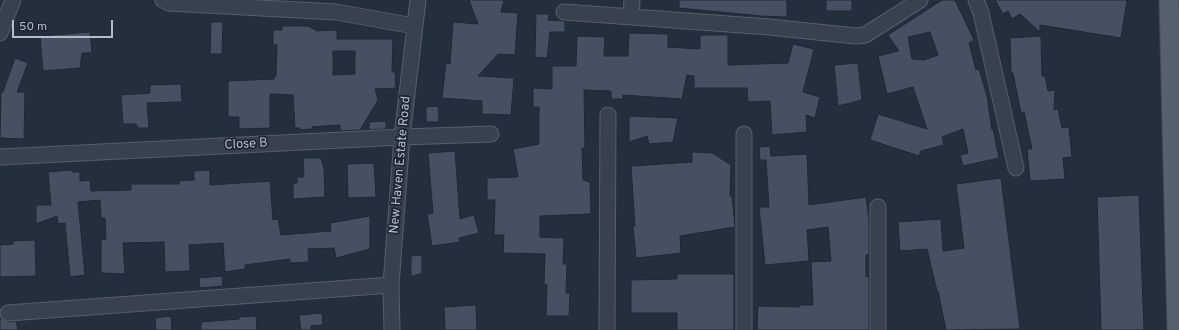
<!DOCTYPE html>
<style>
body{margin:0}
#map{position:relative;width:1179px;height:330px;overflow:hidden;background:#242f3e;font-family:Overpass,sans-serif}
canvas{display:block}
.scale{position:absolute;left:12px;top:20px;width:101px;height:18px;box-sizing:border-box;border:2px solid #b4bcc9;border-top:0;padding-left:5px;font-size:12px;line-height:14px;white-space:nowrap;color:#b4bcc9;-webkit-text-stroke:3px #1d2633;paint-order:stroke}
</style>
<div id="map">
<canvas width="1179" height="330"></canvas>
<div class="scale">50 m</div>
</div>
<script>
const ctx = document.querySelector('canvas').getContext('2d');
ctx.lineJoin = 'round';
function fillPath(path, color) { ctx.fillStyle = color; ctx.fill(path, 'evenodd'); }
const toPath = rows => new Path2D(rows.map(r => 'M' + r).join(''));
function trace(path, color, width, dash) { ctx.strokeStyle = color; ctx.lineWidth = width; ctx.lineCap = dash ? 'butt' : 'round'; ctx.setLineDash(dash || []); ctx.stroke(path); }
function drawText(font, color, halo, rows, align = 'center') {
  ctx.font = font + ' Overpass,sans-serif'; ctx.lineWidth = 3.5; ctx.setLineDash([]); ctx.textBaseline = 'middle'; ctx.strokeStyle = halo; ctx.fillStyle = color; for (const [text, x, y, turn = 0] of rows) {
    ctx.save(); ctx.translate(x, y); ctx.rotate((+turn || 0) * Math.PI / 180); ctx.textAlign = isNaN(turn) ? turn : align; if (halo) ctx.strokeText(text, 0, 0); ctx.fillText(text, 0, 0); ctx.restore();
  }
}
const building = toPath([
 [469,0,504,0,501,12,518,13,515,55,498,54,478,76,514,78,511,115,482,114,482,101,442,98,446,63,450,64,453,22,478,24,469,0],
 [679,0,787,0,787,17,761,16,679,8,679,0],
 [826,0,852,0,852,11,826,11,826,0],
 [942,0,955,0,974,40,969,43,976,70,979,69,987,96,992,130,993,129,999,158,963,166,960,155,968,153,963,129,942,137,944,145,921,151,919,156,870,140,878,114,927,129,913,87,887,94,878,56,899,51,888,35,942,0],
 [930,32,938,55,924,60,912,59,908,37,930,32],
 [995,0,1127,0,1121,38,1040,25,1040,32,1020,14,1012,19,1008,11,1003,14,995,0],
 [536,14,549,14,548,20,565,21,565,32,550,32,547,58,535,57,536,14],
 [211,22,223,22,222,54,210,54,211,22],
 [282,26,308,26,317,31,337,30,337,39,393,39,392,72,395,72,396,88,375,89,378,100,360,130,340,131,340,125,312,127,312,129,300,130,300,128,295,128,293,95,270,94,270,128,239,129,239,117,228,117,228,81,274,79,274,76,276,76,277,45,273,45,273,30,282,30,282,26],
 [333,51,355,51,355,74,333,75,333,51],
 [90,32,92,53,82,53,80,68,43,71,40,36,90,32],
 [629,33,668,34,668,47,700,49,700,35,728,35,728,65,788,63,793,44,814,49,803,92,820,97,815,118,806,115,807,132,772,135,770,101,748,102,747,88,694,88,694,76,687,75,682,99,623,95,623,99,611,99,611,91,584,90,585,148,582,148,583,180,590,182,591,214,540,216,540,237,564,238,563,264,567,264,566,293,570,293,569,316,546,316,547,285,544,285,545,254,503,253,504,235,494,235,495,200,487,200,487,178,518,177,513,149,539,144,539,107,533,107,533,88,552,89,552,66,576,66,577,36,605,37,604,56,628,56,629,33],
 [1041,36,1042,76,1045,76,1048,91,1055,90,1054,110,1058,109,1062,128,1069,127,1072,157,1063,158,1065,179,1030,181,1027,149,1032,149,1024,112,1021,113,1013,73,1011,73,1010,38,1041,36],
 [15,58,28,63,17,92,25,92,24,139,0,138,1,92,3,92,15,58],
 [858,63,862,100,838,106,834,65,858,63],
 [181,84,182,102,147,103,149,128,138,128,136,124,123,124,121,95,150,93,150,85,181,84],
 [438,106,439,122,426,122,426,107,438,106],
 [629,116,678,118,673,142,649,144,647,136,629,142,629,116],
 [386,121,386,129,369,130,369,122,386,121],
 [770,146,771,156,807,154,809,205,866,197,869,220,869,255,866,255,866,277,869,276,869,330,757,330,758,306,800,307,800,305,813,305,811,262,831,261,828,227,807,230,809,261,765,265,759,207,769,207,766,160,760,160,759,147,770,146],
 [455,151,460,219,474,215,479,233,459,238,460,242,432,246,427,214,433,213,428,153,455,151],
 [692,152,712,153,731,165,730,196,732,196,735,227,680,236,681,253,636,258,633,226,635,226,631,166,692,162,692,152],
 [303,158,321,158,324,169,325,197,293,199,293,184,297,183,297,177,304,177,303,158],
 [374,163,376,197,348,198,347,164,374,163],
 [72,170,73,172,80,172,80,181,90,180,91,191,131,190,131,184,179,184,179,181,194,180,194,171,210,170,210,185,270,181,273,220,278,219,281,235,331,231,330,223,370,216,370,249,336,258,334,248,308,249,309,262,290,263,290,259,245,265,245,269,225,272,223,243,189,245,190,271,165,272,164,242,123,243,125,274,101,273,101,240,106,239,105,218,101,218,100,200,78,202,85,275,70,277,65,223,58,224,57,216,36,224,36,205,51,205,48,172,72,170],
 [1001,178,1020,329,946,330,938,291,937,291,927,249,900,251,898,222,941,219,943,251,964,248,956,184,1001,178],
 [1139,195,1144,330,1101,330,1097,197,1139,195],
 [35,240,36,276,0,277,0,245,13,244,13,241,35,240],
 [422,255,422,273,411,277,411,256,422,255],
 [677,274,734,274,734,330,677,330,677,313,631,313,631,280,677,279,677,274],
 [222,276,223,286,200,288,199,278,222,276],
 [476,305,477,330,445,330,444,307,476,305],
 [322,313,323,325,311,326,311,330,301,330,299,315,322,313],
 [171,316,172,330,156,330,155,318,171,316],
 [256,316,257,330,201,330,201,322,239,319,239,317,256,316],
 [0,318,8,322,16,321,18,330,0,330,0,318]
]);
fillPath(building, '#455162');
trace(building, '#1f2835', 1);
const minor = toPath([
 [163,0,169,3,336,12,414,26],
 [976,0,981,13,1016,168],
 [564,12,769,27,856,36,865,35,920,0],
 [631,17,632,0],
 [0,33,13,0],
 [0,157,402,137,491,134],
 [878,207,878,330],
 [8,313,391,285],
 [392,330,391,285,402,137,418,0],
 [607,330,608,115],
 [744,330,744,134]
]);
const major = toPath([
 [1169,0,1177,330]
]);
trace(minor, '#565f6c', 17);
trace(major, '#414a57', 21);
trace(minor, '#38414e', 15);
trace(major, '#56606e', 19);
drawText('13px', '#b4bcc9', '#1d2633', [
 ["Close B",246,145,-3],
 ["New Haven Estate Road",401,165,-85]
]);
</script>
